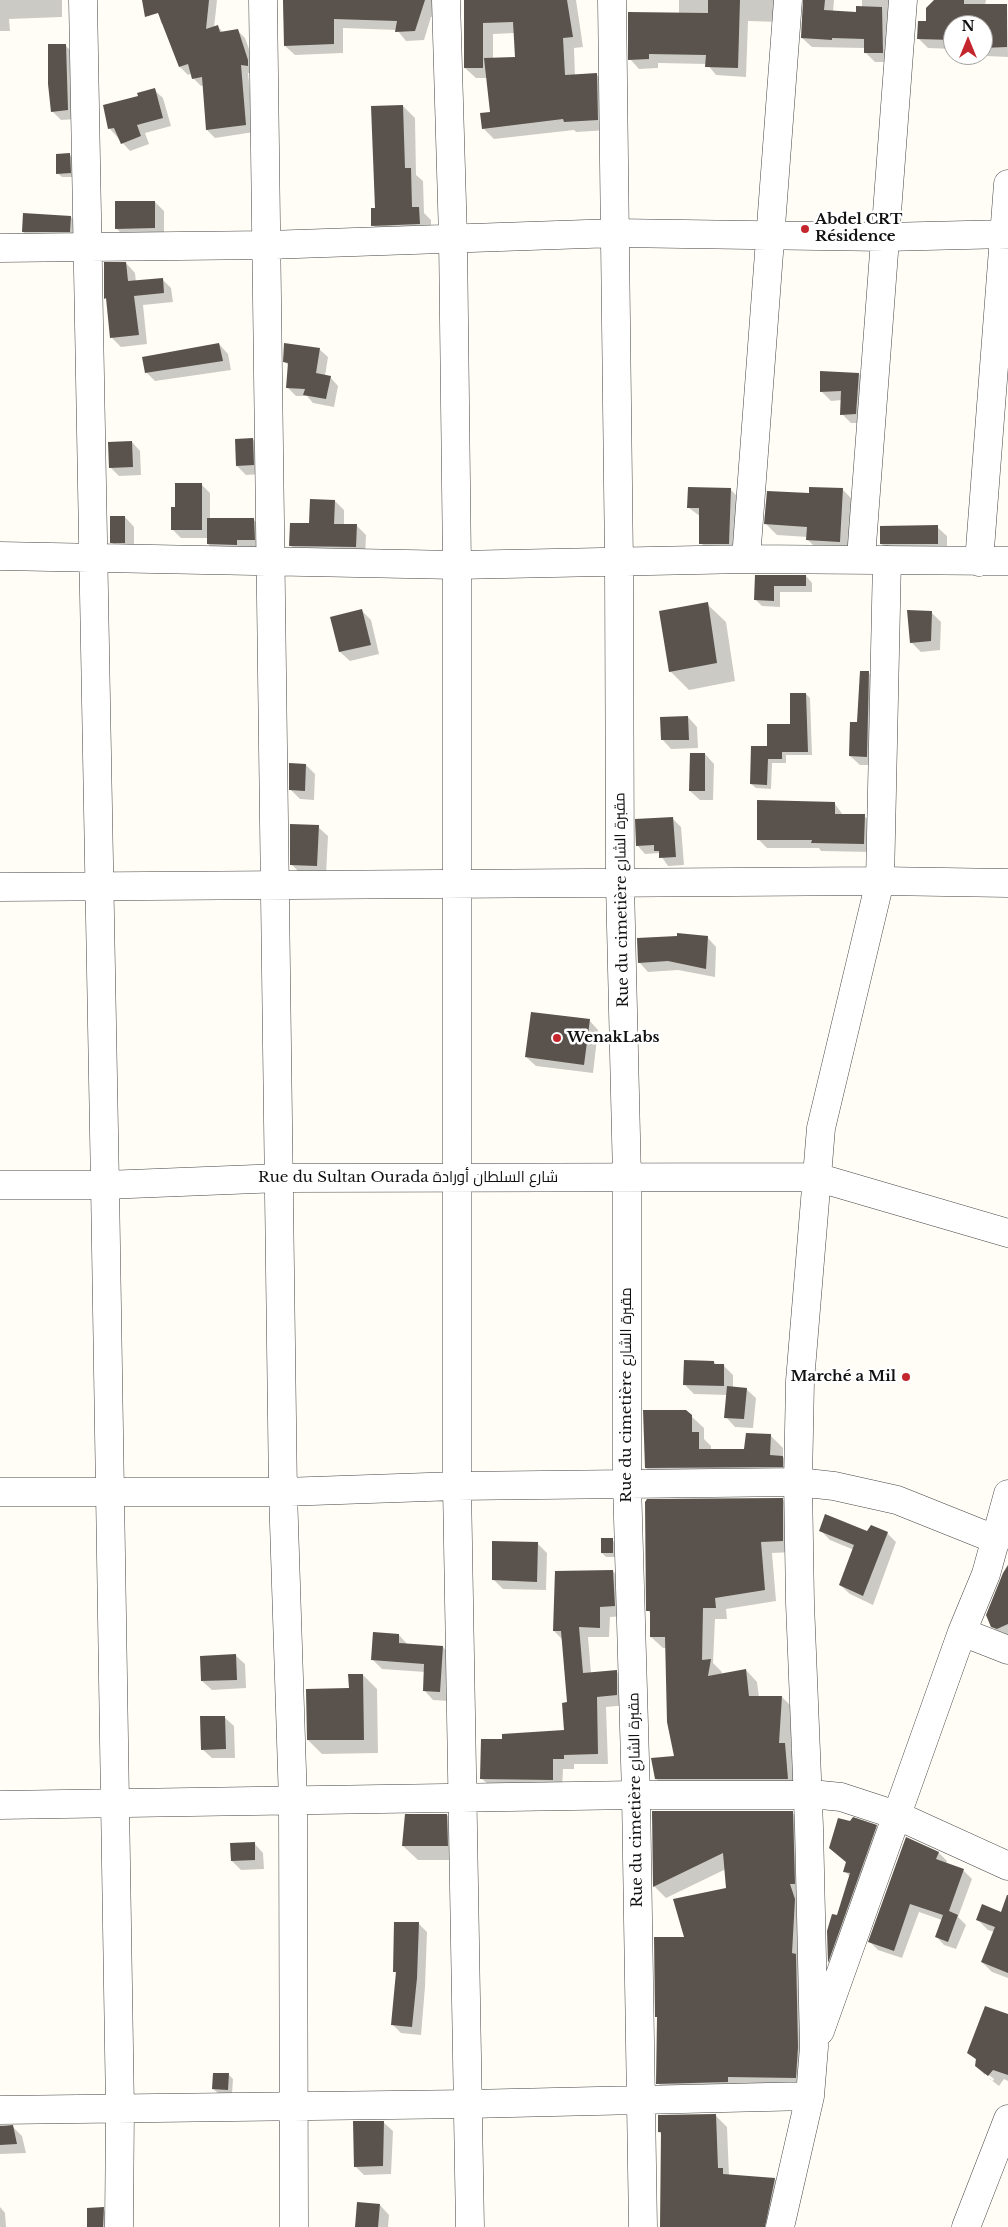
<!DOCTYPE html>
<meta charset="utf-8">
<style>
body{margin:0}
#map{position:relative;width:1008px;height:2227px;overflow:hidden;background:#fffdf5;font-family:"Libre Baskerville",serif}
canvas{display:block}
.north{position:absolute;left:943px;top:15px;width:50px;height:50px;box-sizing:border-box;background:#fff;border:1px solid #a0a0a0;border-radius:50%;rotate:0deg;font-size:14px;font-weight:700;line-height:20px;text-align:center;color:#111}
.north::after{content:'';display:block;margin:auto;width:18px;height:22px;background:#c4262e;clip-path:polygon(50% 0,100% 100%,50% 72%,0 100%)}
</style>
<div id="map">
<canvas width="1008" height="2227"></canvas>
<div class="north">N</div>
</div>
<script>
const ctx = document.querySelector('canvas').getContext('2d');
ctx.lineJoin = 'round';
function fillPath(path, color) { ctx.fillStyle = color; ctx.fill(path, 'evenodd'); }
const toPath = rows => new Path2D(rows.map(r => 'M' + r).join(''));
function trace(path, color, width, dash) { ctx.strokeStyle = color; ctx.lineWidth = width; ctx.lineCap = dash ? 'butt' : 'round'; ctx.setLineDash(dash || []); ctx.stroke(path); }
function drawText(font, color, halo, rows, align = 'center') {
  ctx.font = font + ' "Libre Baskerville",Cairo,serif'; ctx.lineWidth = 5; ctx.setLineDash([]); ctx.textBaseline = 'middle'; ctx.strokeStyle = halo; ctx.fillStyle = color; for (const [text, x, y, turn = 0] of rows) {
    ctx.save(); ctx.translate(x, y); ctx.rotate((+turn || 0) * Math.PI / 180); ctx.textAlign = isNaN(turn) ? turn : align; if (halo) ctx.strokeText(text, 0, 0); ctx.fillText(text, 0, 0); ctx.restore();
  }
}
fillPath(toPath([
 [0,0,62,0,62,17,9,19,10,31,0,31],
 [165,0,217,0,214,28,218,27,224,33,237,30,245,38,256,69,256,73,248,73,254,132,215,138,207,130,204,85,201,86,193,78,192,73,188,75,180,67,166,27,161,23,157,2],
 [283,0,436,0,437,16,431,17,424,40,406,41,397,30,343,28,343,53,295,55,285,46],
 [465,0,576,0,583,47,574,48,575,76,597,75,608,85,608,130,576,132,574,130,494,139,483,128,491,113,487,78,476,78,465,68],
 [515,33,516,58,493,59,493,34],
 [679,0,786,0,780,22,748,21,746,77,716,75,707,64,658,63,658,68,639,69,630,59,679,14],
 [804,0,834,0,833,12,857,13,862,8,862,0,892,0,892,62,875,62,865,52,865,48,812,47,802,38],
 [936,0,986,0,985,5,1007,5,1008,57,987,56,983,52,983,25,953,25,953,49,928,48,918,38],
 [65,45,75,55,77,119,61,120,52,111],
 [154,90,163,98,171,126,145,133,149,144,130,151,110,129,104,106,140,97],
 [403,106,415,118,416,175,423,181,424,213,431,220,431,236,385,237,373,225],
 [70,155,74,159,74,177,62,177,57,173],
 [155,202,164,211,164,237,126,238,116,228],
 [71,217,80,226,79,240,32,241,23,232],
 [126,263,135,273,136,282,162,279,171,288,173,302,143,305,147,344,121,347,111,337,108,300,105,298],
 [219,344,228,354,231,370,155,381,146,372],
 [319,349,328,357,325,376,330,377,338,386,334,407,313,403,307,396,296,396,288,388,289,366,285,362],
 [859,374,868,384,865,423,851,423,842,414,842,400,831,401,822,392],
 [253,439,262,449,262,474,246,475,237,466],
 [132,442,140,451,141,475,119,476,110,467],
 [201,484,210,493,210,520,254,520,263,529,263,549,217,553,208,544,208,538,181,538,172,529,176,508],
 [730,489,739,498,738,553,710,553,701,543,701,517,689,508],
 [842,489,853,500,851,553,819,551,808,540,808,537,777,535,766,524,810,494],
 [335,501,344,510,344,525,357,526,366,535,365,556,300,555,290,545],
 [125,517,134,527,134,552,121,551,111,542],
 [937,527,947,536,947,553,891,553,881,544],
 [756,576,806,576,812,583,812,592,780,592,780,607,762,606,756,600],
 [707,604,726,622,735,681,689,690,670,671],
 [362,611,371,620,379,654,350,661,340,652,332,618],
 [932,613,941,622,940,650,921,652,912,643],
 [868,672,878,682,876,765,860,765,850,756],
 [806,694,810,698,812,755,786,755,786,763,772,763,771,789,756,788,751,784,769,747,791,725],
 [688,717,697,727,698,748,671,749,662,739],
 [705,754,714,764,713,800,700,800,690,791],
 [306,765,315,774,314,800,300,799,290,789],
 [835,804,843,815,864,816,873,824,872,852,821,851,819,848,767,848,759,840],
 [672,818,681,827,684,865,668,866,659,853,645,854,637,845],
 [318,827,328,836,326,875,301,874,291,864],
 [707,937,716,947,715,977,678,970,648,972,639,962],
 [589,1020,598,1030,593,1073,536,1066,526,1057],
 [714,1362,717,1365,724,1366,733,1375,733,1388,746,1389,756,1398,753,1428,735,1427,726,1417,728,1395,694,1394,684,1384],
 [691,1416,704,1428,704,1439,711,1446,711,1450,746,1450,771,1436,783,1448,783,1457,795,1469,658,1480,646,1468],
 [782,1499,794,1511,794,1552,772,1553,776,1601,726,1609,727,1619,715,1619,713,1663,722,1672,721,1675,746,1670,757,1682,759,1697,782,1697,793,1708,791,1750,796,1755,799,1790,668,1790,656,1779,675,1757,667,1648,663,1648,651,1637,651,1614,648,1610],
 [820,1530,887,1533,896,1542,873,1605,850,1594,840,1585,854,1550,830,1540],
 [612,1540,617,1544,617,1557,606,1557,602,1553],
 [538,1544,547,1553,546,1590,503,1589,493,1579],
 [613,1571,623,1582,625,1616,610,1617,609,1637,588,1637,591,1673,616,1671,626,1681,627,1705,606,1707,608,1764,574,1764,574,1769,563,1769,562,1789,492,1788,481,1778,504,1741,566,1731,569,1703,563,1640,554,1631],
 [1008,1572,1008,1636,1001,1635,992,1626],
 [399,1635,408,1645,443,1647,452,1657,449,1701,433,1700,424,1690,425,1672,382,1669,372,1659],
 [235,1655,245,1664,246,1688,212,1690,202,1681],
 [363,1675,377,1689,378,1753,322,1754,308,1740],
 [224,1717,234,1726,235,1758,212,1758,202,1749],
 [792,1812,804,1824,807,2090,670,2095,658,2083,686,1938,727,1889,726,1869,666,1898,654,1886],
 [447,1815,461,1829,461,1860,418,1860,403,1846],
 [876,1826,884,1835,836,1970,829,1962,828,1931,838,1917,850,1877,845,1871,847,1863,830,1848],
 [906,1838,939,1853,947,1861,946,1864,963,1870,972,1879,958,1917,966,1925,956,1949,944,1945,936,1936,942,1920,919,1912,902,1958,878,1950,870,1942],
 [254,1843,263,1853,264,1869,241,1870,232,1861],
 [1008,1916,1008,1978,992,1972,982,1962,994,1932,988,1930,978,1920],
 [418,1923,427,1932,425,1987,421,2035,401,2033,393,2025,397,1974,394,1971],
 [1008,2015,1008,2081,1004,2079,999,2086,986,2076,993,2081,994,2079,985,2072,985,2075,976,2066,977,2061,969,2053],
 [229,2075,233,2079,232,2094,218,2093,213,2089],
 [715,2115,727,2127,729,2176,775,2179,786,2191,778,2226,763,2222,761,2227,662,2227,662,2135,659,2132],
 [383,2122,393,2131,391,2174,364,2175,355,2166],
 [0,2125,13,2127,22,2136,26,2153,0,2154],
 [380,2205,389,2215,388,2227,356,2227],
 [0,2207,5,2213,6,2227,0,2227],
 [103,2209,112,2218,113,2227,88,2227]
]), '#0003');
fillPath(toPath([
 [142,0,209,0,206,29,218,25,220,32,238,29,248,60,248,66,241,65,246,125,206,130,202,77,192,79,188,64,179,67,158,13,145,17],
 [283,0,425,0,415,31,395,32,397,21,334,19,334,44,284,46],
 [464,0,567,0,573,37,563,38,565,75,597,73,598,120,564,122,563,119,482,129,480,113,490,112,484,58,515,57,513,22,483,23,483,68,464,68],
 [708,0,740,0,738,68,705,67,706,55,649,54,649,59,628,60,628,12,708,13],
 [803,0,825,0,824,10,856,12,856,6,882,7,883,53,864,53,864,39,832,38,832,40,801,38],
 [934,0,964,0,964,4,1007,4,1007,47,983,48,983,25,953,25,953,40,917,39,918,21,926,21,926,8],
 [48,44,66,44,68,110,51,112,48,84],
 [155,88,163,118,137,125,141,136,121,144,114,128,108,129,103,105,138,96,137,93],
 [403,105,405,168,411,168,412,207,419,207,420,224,371,226,371,208,375,208,371,106],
 [70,153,71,173,56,174,56,154],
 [115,201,155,201,155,228,115,229],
 [23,213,71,216,70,232,22,232],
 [104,262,126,262,128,281,163,278,164,293,134,296,139,335,110,338,106,298,104,299],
 [219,343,223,361,145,373,142,357],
 [284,343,320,348,316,373,331,376,326,399,303,395,305,389,286,388,288,363,283,362],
 [820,371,859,373,856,414,840,415,841,391,820,392],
 [253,438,254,465,236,466,235,439],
 [132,441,133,467,109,468,108,442],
 [175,483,202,483,202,530,171,530,171,507,175,507],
 [688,487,731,488,729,544,699,544,699,508,687,508],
 [809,487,843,488,840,542,806,540,807,527,764,524,767,491,809,493],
 [310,499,335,500,334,524,357,524,356,547,289,546,290,523,309,523],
 [110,516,125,516,125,543,110,543],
 [207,518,254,518,255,540,237,540,237,545,207,544],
 [938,525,938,544,880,544,880,526],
 [755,575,806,575,806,586,774,586,774,601,754,600],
 [708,602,717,663,669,672,659,611],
 [362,609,371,645,339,652,330,617],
 [907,610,932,611,931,641,910,643],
 [860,671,869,671,867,757,849,756,850,722,857,722],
 [790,693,806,693,808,752,782,752,782,759,768,759,767,785,750,784,751,746,767,746,767,724,790,724],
 [688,716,689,740,661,740,660,717],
 [690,753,705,753,705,791,689,791],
 [289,763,306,764,305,791,289,790],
 [757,800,835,802,835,814,865,814,864,844,811,843,812,840,757,840],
 [673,817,676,857,659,858,659,851,654,851,654,845,636,846,635,819],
 [290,824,319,825,317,866,290,865],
 [677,933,708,936,706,969,668,961,638,963,637,938,677,936],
 [531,1012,590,1019,584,1065,525,1057],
 [684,1360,714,1361,714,1364,724,1364,724,1386,683,1385],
 [727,1386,747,1388,744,1419,724,1418],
 [643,1410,686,1410,692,1415,692,1432,699,1432,699,1449,744,1449,746,1433,771,1434,770,1455,783,1456,783,1467,645,1468],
 [783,1498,783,1541,761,1542,765,1590,715,1598,716,1608,703,1608,702,1660,711,1659,708,1676,746,1669,749,1696,782,1696,779,1743,785,1743,788,1779,655,1779,651,1758,674,1756,667,1722,665,1637,650,1637,650,1611,646,1611,645,1502,647,1499],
 [825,1514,867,1531,871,1525,888,1532,863,1596,839,1585,854,1545,819,1531],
 [601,1538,613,1538,613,1553,601,1553],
 [492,1541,538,1542,537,1582,492,1580],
 [1008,1565,1008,1624,997,1629,991,1627,986,1615,1003,1573],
 [613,1570,615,1606,600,1607,600,1628,579,1627,583,1673,617,1670,617,1695,597,1697,598,1754,564,1755,564,1759,553,1759,553,1780,480,1779,481,1739,502,1739,502,1734,564,1730,562,1703,567,1702,561,1631,553,1631,555,1571],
 [373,1632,399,1634,399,1643,443,1646,440,1692,423,1691,424,1664,371,1660],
 [236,1654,237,1680,201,1681,200,1656],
 [348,1674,363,1674,364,1740,307,1740,306,1689,349,1688],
 [200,1716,225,1716,226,1749,201,1750],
 [652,1811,793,1811,795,1884,790,1884,795,1899,792,1953,796,1954,798,2047,796,2078,728,2077,728,2082,656,2084,657,2017,655,2017,654,1937,684,1937,673,1899,726,1888,723,1853,653,1887],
 [405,1814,447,1814,448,1846,402,1846],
 [853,1817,877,1825,828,1963,827,1931,832,1914,837,1915,850,1873,843,1872,846,1862,829,1848,838,1818,850,1821],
 [906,1837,939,1852,936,1859,964,1869,949,1911,958,1915,948,1942,935,1937,943,1915,910,1904,894,1951,868,1942],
 [255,1842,255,1860,231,1861,230,1843],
 [1007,1895,1008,1895,1008,1973,981,1962,995,1927,976,1920,982,1904,1001,1912],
 [394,1922,419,1922,417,1978,412,2027,391,2025,396,1972,393,1972],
 [985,2006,1008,2014,1008,2075,993,2070,988,2076,975,2066,976,2059,967,2053],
 [213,2073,229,2073,228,2090,212,2089],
 [716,2114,718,2168,723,2168,723,2174,775,2178,765,2227,660,2227,661,2132,658,2132,658,2115],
 [353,2121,384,2121,383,2166,354,2167],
 [13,2125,17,2144,0,2145,0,2126],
 [357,2202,380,2204,378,2227,355,2227],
 [104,2207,103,2227,87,2227,87,2208]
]), '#5a524d');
const minor = toPath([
 [83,0,105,1185,120,2109,119,2227],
 [263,0,283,1492,293,1802,294,2227],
 [446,0,453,238,457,565,457,1486,470,2227],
 [612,0,619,563,620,884,627,1178,627,1483,636,1795,643,2227],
 [0,248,268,245,616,233,885,237,1008,234],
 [0,556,457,565,746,559,1008,561],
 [861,558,903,0],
 [746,559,788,0],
 [979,562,1008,184],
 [0,887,880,881,1008,883],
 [0,1185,105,1185,281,1178,816,1177,1008,1233],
 [0,1492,283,1492,457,1486,798,1482,834,1486,897,1500,997,1540],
 [962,1632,1008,1650],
 [0,1805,636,1795,821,1795,841,1797,896,1815,1008,1866],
 [820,2031,962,1632,986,1574,1008,1494],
 [0,2110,469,2104,810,2096],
 [780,2227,810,2096,814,2047,809,1827,800,1603,798,1482,800,1381,821,1128,880,881,887,560],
 [966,2227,1008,2119]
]);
trace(minor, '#444', 29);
trace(minor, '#fff', 28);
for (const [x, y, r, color] of [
 [805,229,5,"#c4262e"],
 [557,1038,5,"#c4262e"],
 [906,1377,5,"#c4262e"]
]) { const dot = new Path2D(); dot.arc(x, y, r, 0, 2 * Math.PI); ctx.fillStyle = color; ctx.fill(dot); trace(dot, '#fff', 2); }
drawText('bold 15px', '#111', '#fff', [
 ["Abdel CRT",815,220],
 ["Résidence",815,237],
 ["WenakLabs",567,1038],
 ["Marché a Mil",896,1377,"right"]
], 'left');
drawText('15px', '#111', '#fff', [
 ["Rue du cimetière مقبرة الشارع",622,900,-91],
 ["Rue du Sultan Ourada شارع السلطان أورادة",408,1178],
 ["Rue du cimetière مقبرة الشارع",627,1395,-90],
 ["Rue du cimetière مقبرة الشارع",636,1800,-91]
]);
</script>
